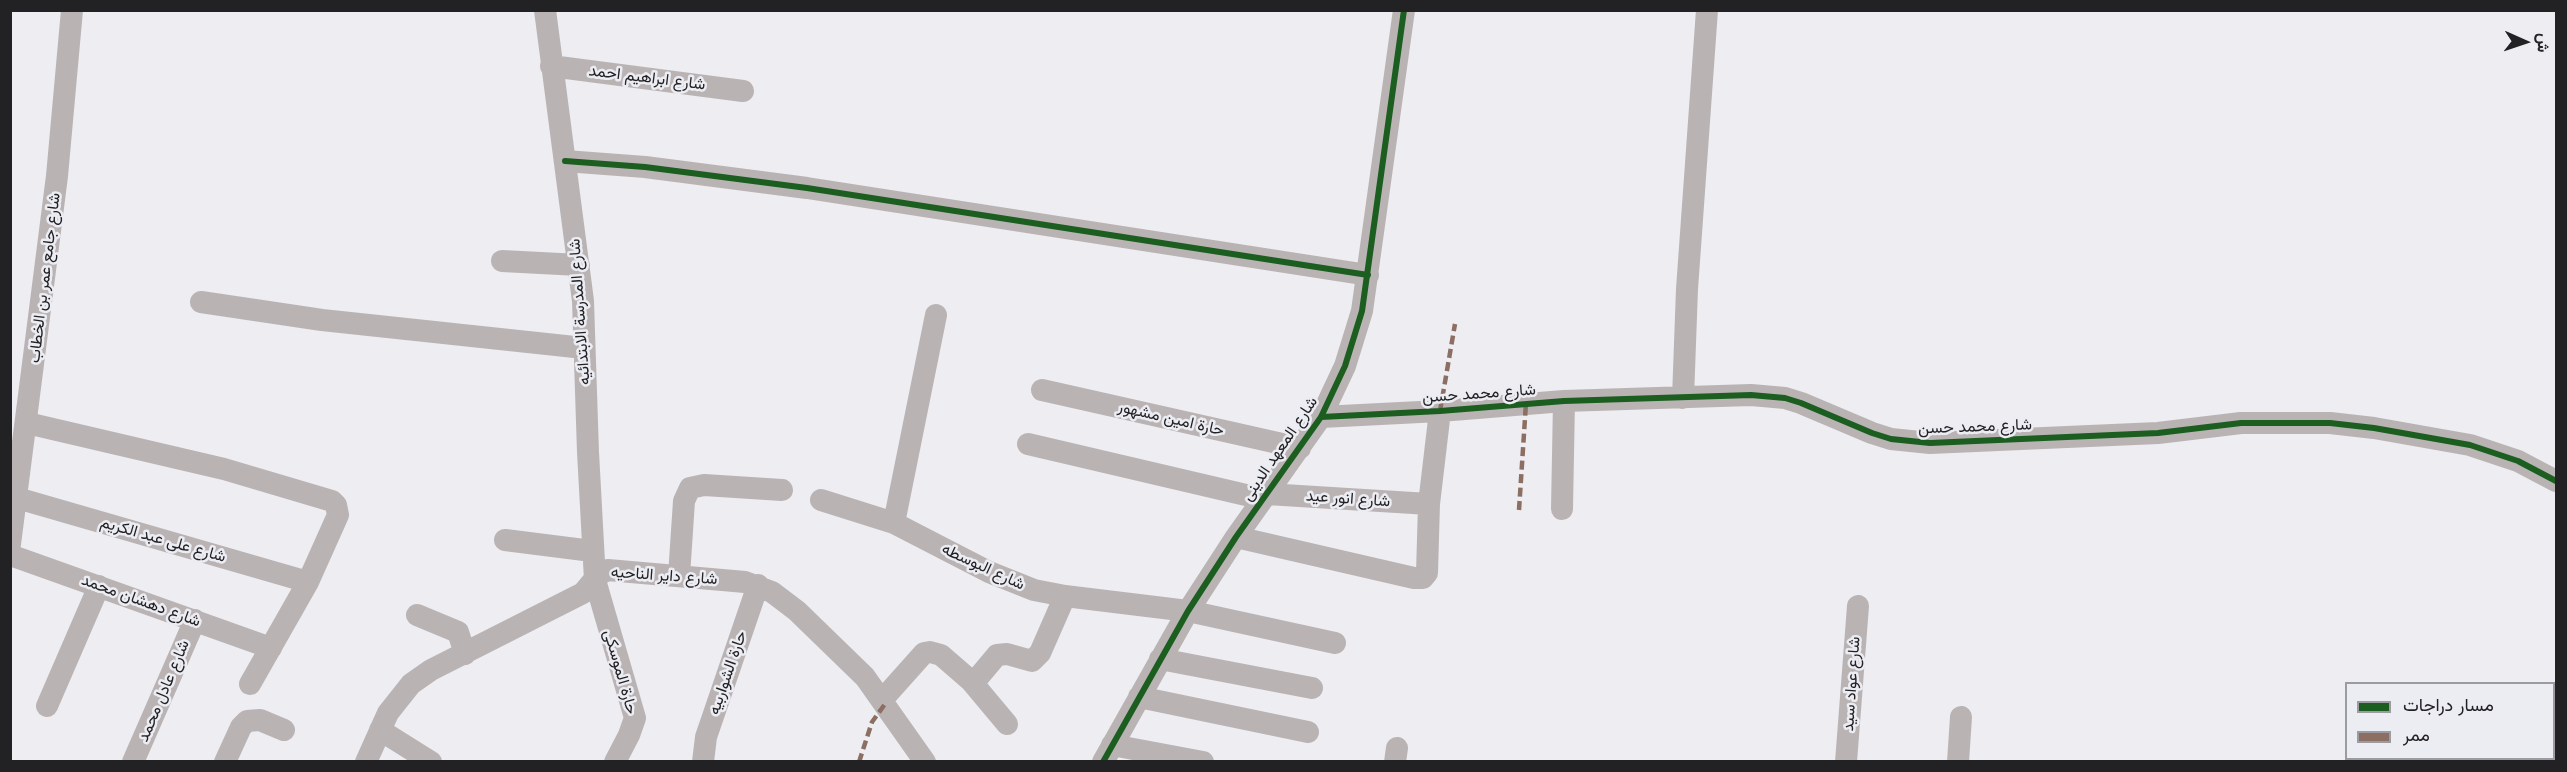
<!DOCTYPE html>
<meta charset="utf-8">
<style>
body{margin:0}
#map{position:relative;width:2567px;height:772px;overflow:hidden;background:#ededf2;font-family:Helvetica,Vazirmatn,sans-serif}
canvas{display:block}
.frame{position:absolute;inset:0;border:12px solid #222225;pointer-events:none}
.legend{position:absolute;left:2345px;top:682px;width:210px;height:78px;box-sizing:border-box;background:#ececf3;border:2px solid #9b9ba1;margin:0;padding:8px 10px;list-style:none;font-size:18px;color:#222225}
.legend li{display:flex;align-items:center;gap:12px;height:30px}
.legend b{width:30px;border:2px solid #9b9ba1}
.north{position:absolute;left:2495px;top:12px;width:60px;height:60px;-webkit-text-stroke:4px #ececf3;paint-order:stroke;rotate:93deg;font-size:16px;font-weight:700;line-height:24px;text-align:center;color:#222225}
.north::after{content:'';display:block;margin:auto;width:21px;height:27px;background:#222225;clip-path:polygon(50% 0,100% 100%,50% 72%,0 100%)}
</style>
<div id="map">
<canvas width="2567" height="772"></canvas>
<div class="frame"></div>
<ul class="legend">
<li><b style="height:8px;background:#1b5e20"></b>مسار دراجات</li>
<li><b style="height:8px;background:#8d6e63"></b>ممر</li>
</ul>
<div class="north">ش</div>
</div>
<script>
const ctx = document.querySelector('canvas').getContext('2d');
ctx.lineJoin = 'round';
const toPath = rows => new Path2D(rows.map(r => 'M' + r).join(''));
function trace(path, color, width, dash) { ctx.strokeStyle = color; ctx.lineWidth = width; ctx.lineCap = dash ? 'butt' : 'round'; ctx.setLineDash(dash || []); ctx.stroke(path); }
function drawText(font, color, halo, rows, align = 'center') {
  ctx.font = font + ' Helvetica,Vazirmatn,sans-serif'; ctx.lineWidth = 5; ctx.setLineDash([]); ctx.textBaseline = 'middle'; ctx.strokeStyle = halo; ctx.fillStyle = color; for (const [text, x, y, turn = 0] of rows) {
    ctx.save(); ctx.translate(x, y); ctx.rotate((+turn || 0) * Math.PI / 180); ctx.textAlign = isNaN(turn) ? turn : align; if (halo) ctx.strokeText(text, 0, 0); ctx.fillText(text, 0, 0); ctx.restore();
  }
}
trace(toPath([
 [545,10,583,301,588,452,595,580,635,718,629,735,615,762],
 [551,66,743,91],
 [565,161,645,167,807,188,1368,275],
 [502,261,579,265],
 [201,302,322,320,584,348],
 [1042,390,1300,448],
 [1683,398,1687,289,1707,10],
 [1321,417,1440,411,1564,401,1751,395,1785,398,1801,403,1872,433,1891,439,1930,443,2158,433,2241,423,2330,423,2374,428,2470,445,2518,461,2556,481],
 [27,423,224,469,332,501,336,505,338,515,308,582,250,684],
 [1028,444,1263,499],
 [1267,494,1429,504],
 [17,498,308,582],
 [821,500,894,523,989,572,1034,590,1065,596,1188,611,1335,643],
 [1562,509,1564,401],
 [894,523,936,315],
 [1236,537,1414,578,1423,578,1427,573,1429,504,1440,411],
 [505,540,592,551],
 [10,544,57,176,72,10],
 [10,555,271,648],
 [679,576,684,501,690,488,704,485,782,490],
 [417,615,458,632,465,654],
 [1160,659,1312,688],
 [971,681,1007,724],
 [1139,697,1308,732],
 [882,700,924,653,930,652,941,655,971,681,976,680,997,655,1007,654,1032,661,1040,653,1065,596],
 [47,706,99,586],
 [380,730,431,762],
 [1112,745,1203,762],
 [133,762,195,620],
 [225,762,241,727,247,721,260,720,284,730],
 [366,762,388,713,411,684,431,670,583,593,598,575,608,570,745,582,772,592,797,611,865,677,925,762],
 [703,762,706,737,758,585],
 [1103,762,1188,611,1236,537,1321,417,1345,366,1362,311,1404,10],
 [1395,762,1397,748],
 [1846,762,1858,606],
 [1958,762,1961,717]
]), '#bab3b4', 22);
trace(toPath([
 [1440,411,1455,324],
 [1519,510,1526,403],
 [859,762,872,722,885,704]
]), '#8d6e63', 4.5, [9, 4.5]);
trace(toPath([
 [565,161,645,167,807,188,1368,275],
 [1321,417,1440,411,1564,401,1751,395,1785,398,1801,403,1872,433,1891,439,1930,443,2158,433,2241,423,2330,423,2374,428,2470,445,2518,461,2556,481],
 [1103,762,1188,611,1236,537,1321,417,1345,366,1362,311,1404,10]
]), '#1b5e20', 6);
drawText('16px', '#222225', '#ececf3', [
 ["شارع ابراهيم احمد",647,78,7],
 ["شارع جامع عمر بن الخطاب",45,278,-83],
 ["شارع المدرسة الابتدائيه",580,312,-94],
 ["شارع محمد حسن",1479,394,-4],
 ["حارة امين مشهور",1171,419,13],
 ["شارع محمد حسن",1975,427,-2],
 ["شارع المعهد الدينى",1280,449,-56],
 ["شارع انور عيد",1348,499,4],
 ["شارع على عبد الكريم",163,540,16],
 ["شارع البوسطه",983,567,25],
 ["شارع داير الناحيه",664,576,4],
 ["شارع دهشان محمد",141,601,20],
 ["حارة الموسكى",620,672,74],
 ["حارة الشواربيه",728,673,-71],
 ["شارع عواد سيد",1852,684,-86],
 ["شارع عادل محمد",164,691,-67]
]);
</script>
